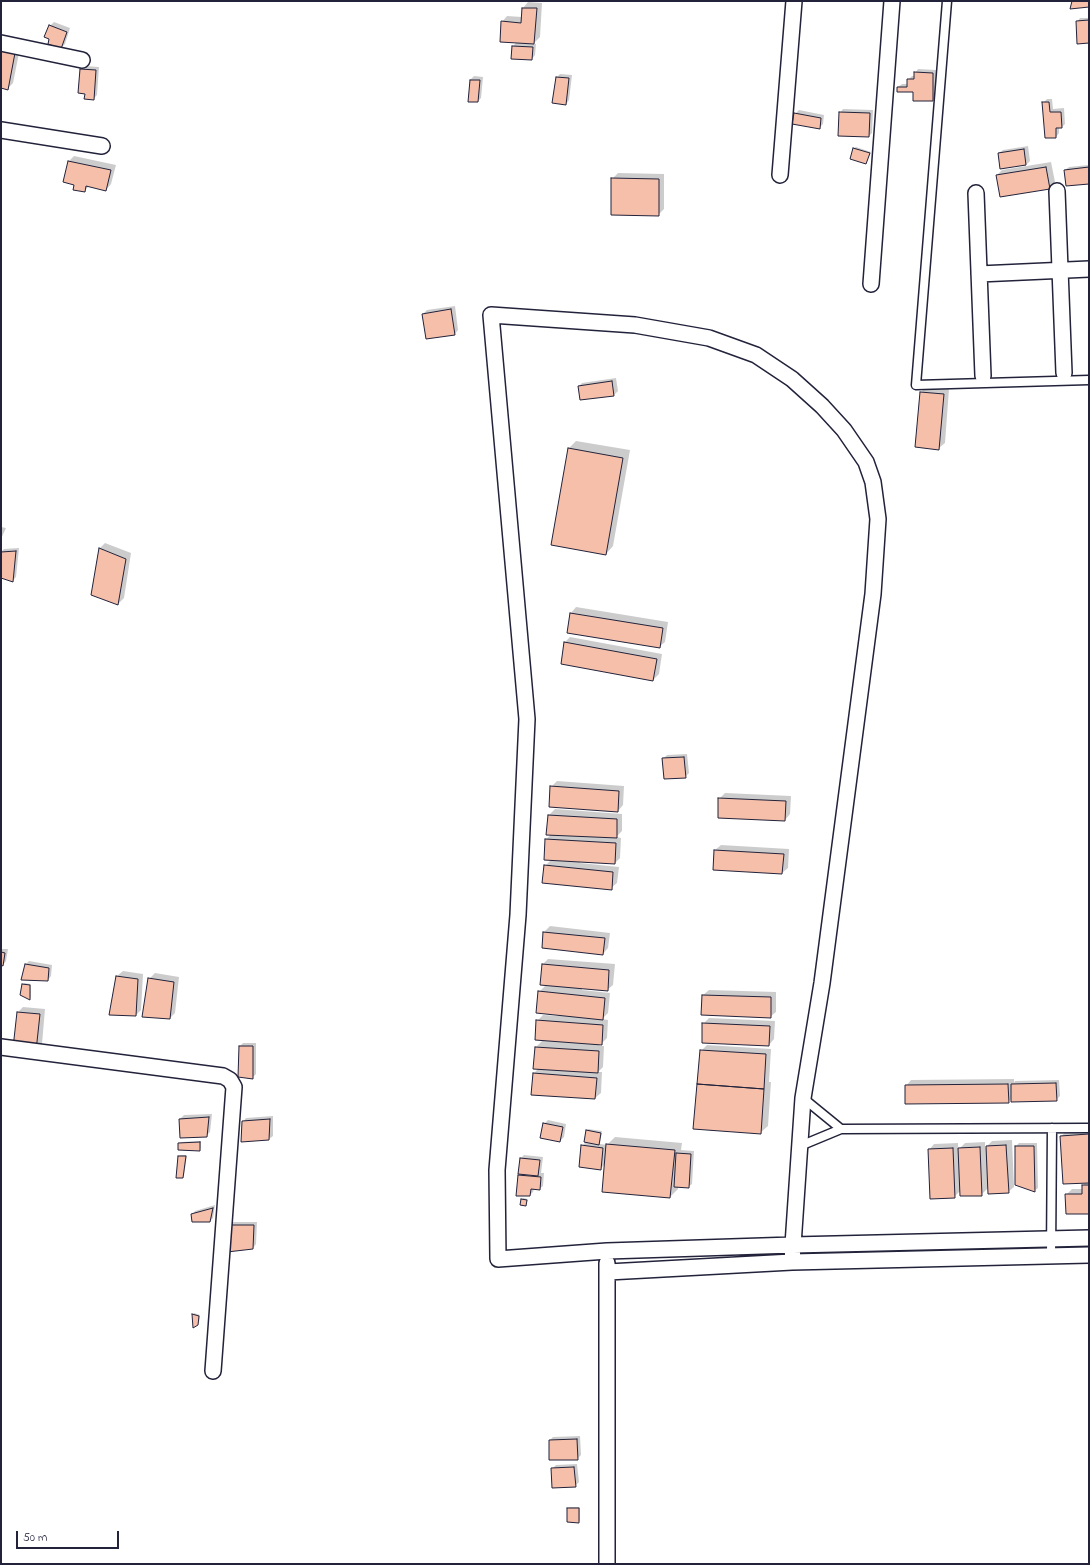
<!DOCTYPE html>
<style>
body{margin:0}
#map{position:relative;width:1090px;height:1565px;overflow:hidden;background:#fff;font-family:"Indie Flower",sans-serif}
canvas{display:block}
.frame{position:absolute;inset:0;border:2px solid #22223b;pointer-events:none}
.scale{position:absolute;left:16px;top:1531px;width:103px;height:18px;box-sizing:border-box;border:2px solid #22223b;border-top:0;padding-left:5px;font-size:12px;line-height:14px;white-space:nowrap;color:#22223b;-webkit-text-stroke:3px #fff;paint-order:stroke}
</style>
<div id="map">
<canvas width="1090" height="1565"></canvas>
<div class="frame"></div>
<div class="scale">50 m</div>
</div>
<script>
const ctx = document.querySelector('canvas').getContext('2d');
ctx.lineJoin = 'round';
function fillPath(path, color) { ctx.fillStyle = color; ctx.fill(path, 'evenodd'); }
const toPath = rows => new Path2D(rows.map(r => 'M' + r).join(''));
function trace(path, color, width, dash) { ctx.strokeStyle = color; ctx.lineWidth = width; ctx.lineCap = dash ? 'butt' : 'round'; ctx.setLineDash(dash || []); ctx.stroke(path); }
fillPath(toPath([
 [528,2,542,3,540,37,533,44,536,44,535,55,532,59,513,46,517,42,502,22,507,16,522,17,523,8],
 [1080,18,1089,18,1089,42,1077,22],
 [54,22,70,28,65,44,61,48,50,26],
 [1,45,20,48,13,83,8,88,1,87],
 [84,66,99,67,97,95,93,99,86,93,79,92,81,69],
 [918,69,936,70,936,97,932,100,914,92,898,87,902,84,908,84,908,80,912,76,915,76,915,73],
 [560,74,572,75,569,100,566,104,557,77],
 [474,76,483,77,481,98,478,101,469,101,470,80],
 [1047,99,1052,99,1053,109,1064,108,1065,124,1062,127,1059,127,1059,133,1056,137,1043,103],
 [843,109,873,110,872,133,869,136,840,113],
 [799,110,824,115,823,124,819,128,795,114],
 [1028,146,1030,161,1025,166,999,153,1003,150],
 [856,147,871,152,866,163,854,148],
 [74,156,116,165,111,184,106,190,89,186,84,191,75,184,64,182,69,161],
 [1051,162,1055,182,1049,188,997,175,1002,170],
 [1089,165,1089,183,1065,170,1069,167],
 [618,173,664,174,664,209,658,215,612,179],
 [455,306,458,330,455,334,423,314,427,310],
 [616,378,618,391,614,395,581,399,579,386,582,383],
 [927,387,949,389,945,443,939,448,921,392],
 [576,441,630,450,613,546,606,554,569,448],
 [1,527,6,528,1,539],
 [105,543,131,553,124,598,118,604,100,548],
 [19,548,16,577,12,581,1,577,1,552,4,549],
 [576,607,668,622,665,642,659,647,568,632,571,613],
 [570,637,662,654,659,674,653,680,565,642],
 [687,754,689,773,685,777,663,759,667,755],
 [557,781,624,786,623,805,618,811,551,787],
 [725,793,791,796,790,814,785,820,719,799],
 [555,809,622,814,622,831,616,837,621,838,620,858,615,863,580,861,580,863,619,867,617,883,611,888,545,866,551,860,546,839,552,834,547,834,549,815],
 [721,845,789,849,788,868,782,873,715,850],
 [550,926,610,933,608,948,603,954,543,947,544,932],
 [1,949,8,949,6,961,3,965,1,964],
 [548,959,615,964,613,985,607,990,582,988,582,990,610,993,608,1013,602,1019,608,1020,607,1038,599,1046,604,1046,603,1067,598,1072,602,1072,601,1093,595,1098,533,1074,539,1068,536,1047,543,1040,537,1021,543,1015,560,1016,560,1014,539,992,546,985,543,964],
 [29,961,52,965,51,976,48,980,25,965],
 [123,971,143,974,141,1010,136,1015,117,976],
 [155,973,179,977,175,1013,170,1018,149,979],
 [24,983,31,984,31,997,30,999,23,984],
 [709,990,776,992,776,1012,770,1017,703,995],
 [23,1007,45,1009,42,1044,36,1050,18,1012],
 [709,1018,775,1021,774,1039,769,1045,703,1024],
 [243,1043,256,1043,256,1074,252,1078,240,1046],
 [707,1045,771,1049,769,1082,771,1082,768,1126,760,1133,701,1051],
 [1014,1079,1014,1083,1015,1081,1059,1080,1060,1096,1056,1100,1012,1098,1008,1102,906,1086,911,1080],
 [212,1114,210,1132,206,1136,180,1119,184,1115],
 [273,1116,273,1136,269,1139,243,1122,246,1118],
 [548,1120,566,1124,564,1137,560,1141,544,1124],
 [588,1129,602,1131,600,1144,607,1145,615,1137,682,1143,681,1150,694,1151,692,1184,688,1187,678,1187,678,1189,670,1197,603,1191,606,1163,601,1168,582,1146,586,1142,587,1130],
 [1089,1129,1089,1213,1066,1195,1072,1189,1083,1189,1083,1185,1086,1182,1061,1136,1067,1131],
 [1012,1140,1014,1187,1008,1192,989,1187,981,1195,961,1190,954,1197,929,1150,934,1144,958,1143,958,1150,965,1143,985,1142,985,1148,992,1141],
 [201,1141,201,1148,200,1150,179,1144,181,1142],
 [1019,1143,1037,1143,1038,1188,1034,1191,1016,1146],
 [180,1155,187,1155,184,1175,183,1177,179,1156],
 [524,1155,543,1157,541,1173,544,1173,543,1186,539,1189,534,1189,533,1192,530,1195,519,1175,521,1173,519,1173,521,1158],
 [523,1198,528,1199,526,1205,522,1199],
 [215,1205,213,1218,210,1221,192,1215,195,1211],
 [233,1222,257,1222,256,1244,253,1248,229,1225],
 [194,1313,200,1315,199,1323,194,1326,193,1314],
 [580,1436,581,1455,577,1459,550,1440,553,1437],
 [577,1464,579,1482,575,1486,552,1469,556,1465],
 [569,1507,580,1507,580,1520,579,1522,568,1508]
]), '#0003');
const building = toPath([
 [1072,1,1089,1,1089,7,1070,9,1072,1],
 [522,8,537,8,534,44,500,42,501,21,521,23,522,8],
 [1089,20,1089,43,1077,44,1076,21,1089,20],
 [49,25,67,32,61,49,48,44,49,39,44,37,49,25],
 [512,46,533,47,532,60,511,59,512,46],
 [1,51,15,53,8,90,1,88,1,51],
 [80,69,96,70,94,100,84,99,85,94,78,93,80,69],
 [914,72,933,73,933,101,913,101,913,92,897,92,897,87,907,87,907,79,914,79,914,72],
 [556,77,569,78,566,105,552,103,556,77],
 [470,80,480,80,478,102,468,102,470,80],
 [1042,102,1049,102,1050,112,1061,112,1062,128,1056,128,1056,138,1045,138,1042,102],
 [839,112,870,113,869,137,838,136,839,112],
 [794,113,821,118,820,129,792,124,794,113],
 [853,148,870,153,866,164,850,159,853,148],
 [1024,149,1026,165,1000,169,998,153,1024,149],
 [68,161,111,170,106,191,86,186,85,192,73,190,74,185,63,182,68,161],
 [1046,167,1050,189,1000,197,996,175,1046,167],
 [1089,167,1089,184,1066,186,1064,170,1089,167],
 [611,178,659,179,659,216,611,215,611,178],
 [451,309,455,335,426,339,422,314,451,309],
 [612,381,614,396,580,400,578,386,612,381],
 [920,392,944,394,939,450,915,447,920,392],
 [568,448,623,458,606,555,551,545,568,448],
 [99,548,126,559,118,605,91,595,99,548],
 [16,551,13,582,1,578,1,552,16,551],
 [570,613,663,628,660,648,567,633,570,613],
 [564,642,657,659,653,681,561,664,564,642],
 [684,757,686,778,664,779,662,758,684,757],
 [550,786,619,791,618,812,549,807,550,786],
 [718,798,786,801,785,821,718,818,718,798],
 [548,815,617,819,617,838,546,835,548,815],
 [545,839,616,843,615,864,544,860,545,839],
 [714,850,784,854,782,874,713,870,714,850],
 [544,865,613,872,612,890,542,883,544,865],
 [543,932,605,938,603,955,542,948,543,932],
 [1,952,5,953,3,966,1,965,1,952],
 [25,964,49,968,48,981,21,980,25,964],
 [542,964,609,970,608,991,540,985,542,964],
 [116,976,138,979,136,1016,109,1015,116,976],
 [148,978,174,982,170,1019,142,1017,148,978],
 [22,984,30,985,30,1000,20,995,22,984],
 [538,991,605,998,603,1020,536,1013,538,991],
 [702,995,771,997,771,1018,701,1015,702,995],
 [17,1012,40,1014,36,1051,13,1048,17,1012],
 [536,1020,603,1025,602,1045,535,1040,536,1020],
 [702,1023,770,1026,769,1046,702,1043,702,1023],
 [239,1046,253,1046,253,1079,238,1077,239,1046],
 [535,1047,599,1051,598,1073,533,1069,535,1047],
 [700,1050,766,1054,764,1089,697,1084,700,1050],
 [533,1073,597,1078,595,1099,531,1095,533,1073],
 [1056,1083,1057,1101,1011,1102,1011,1084,1056,1083],
 [697,1084,764,1089,761,1134,693,1129,697,1084],
 [1008,1084,1009,1103,905,1104,905,1085,1008,1084],
 [209,1117,207,1137,180,1138,179,1119,209,1117],
 [270,1119,269,1140,241,1142,242,1121,270,1119],
 [543,1123,563,1127,560,1142,540,1138,543,1123],
 [586,1130,601,1133,599,1145,584,1142,586,1130],
 [1089,1134,1089,1183,1063,1184,1060,1136,1089,1134],
 [200,1142,200,1151,178,1150,178,1143,200,1142],
 [606,1144,675,1150,670,1198,602,1192,606,1144],
 [581,1145,603,1148,601,1170,579,1167,581,1145],
 [1006,1145,1009,1193,988,1194,986,1146,1006,1145],
 [1015,1146,1034,1146,1035,1192,1015,1185,1015,1146],
 [980,1147,982,1196,960,1196,958,1148,980,1147],
 [953,1148,955,1198,930,1199,928,1149,953,1148],
 [676,1153,691,1154,689,1188,674,1187,676,1153],
 [178,1156,186,1156,183,1178,176,1178,178,1156],
 [520,1158,540,1160,538,1176,518,1174,520,1158],
 [518,1175,541,1177,540,1190,531,1189,530,1196,516,1196,518,1175],
 [1082,1185,1089,1185,1089,1214,1066,1214,1065,1194,1082,1194,1082,1185],
 [521,1199,527,1200,526,1206,520,1205,521,1199],
 [213,1208,210,1222,192,1222,191,1214,213,1208],
 [228,1225,254,1225,253,1249,227,1252,228,1225],
 [192,1314,199,1316,198,1325,193,1328,192,1314],
 [577,1439,578,1460,549,1460,549,1440,577,1439],
 [574,1467,576,1487,552,1488,551,1468,574,1467],
 [567,1508,579,1508,579,1523,567,1522,567,1508]
]);
fillPath(building, '#f5bfa9');
trace(building, '#22223b', 1);
const lane = toPath([
 [947,1,916,385,1089,380],
 [803,1098,841,1129],
 [800,1146,841,1129,1089,1128],
 [1051,1256,1052,1128]
]);
const street = toPath([
 [1,43,82,60],
 [1,130,102,146],
 [780,175,794,1],
 [1057,191,1064,373],
 [976,193,983,376],
 [979,274,1089,269],
 [871,284,892,1],
 [1,1047,223,1076,230,1080,234,1087,213,1371],
 [792,1262,793,1245,803,1098,822,983,873,594,878,519,873,482,866,462,844,430,822,406,792,379,756,355,709,338,635,325,491,315,527,719,518,915,497,1170,498,1259,607,1251,793,1245,1089,1238],
 [608,1272,792,1262,1089,1255],
 [607,1564,607,1263]
]);
trace(lane, '#22223b', 11);
trace(street, '#22223b', 18);
trace(lane, '#fff', 8);
trace(street, '#fff', 15);
</script>
